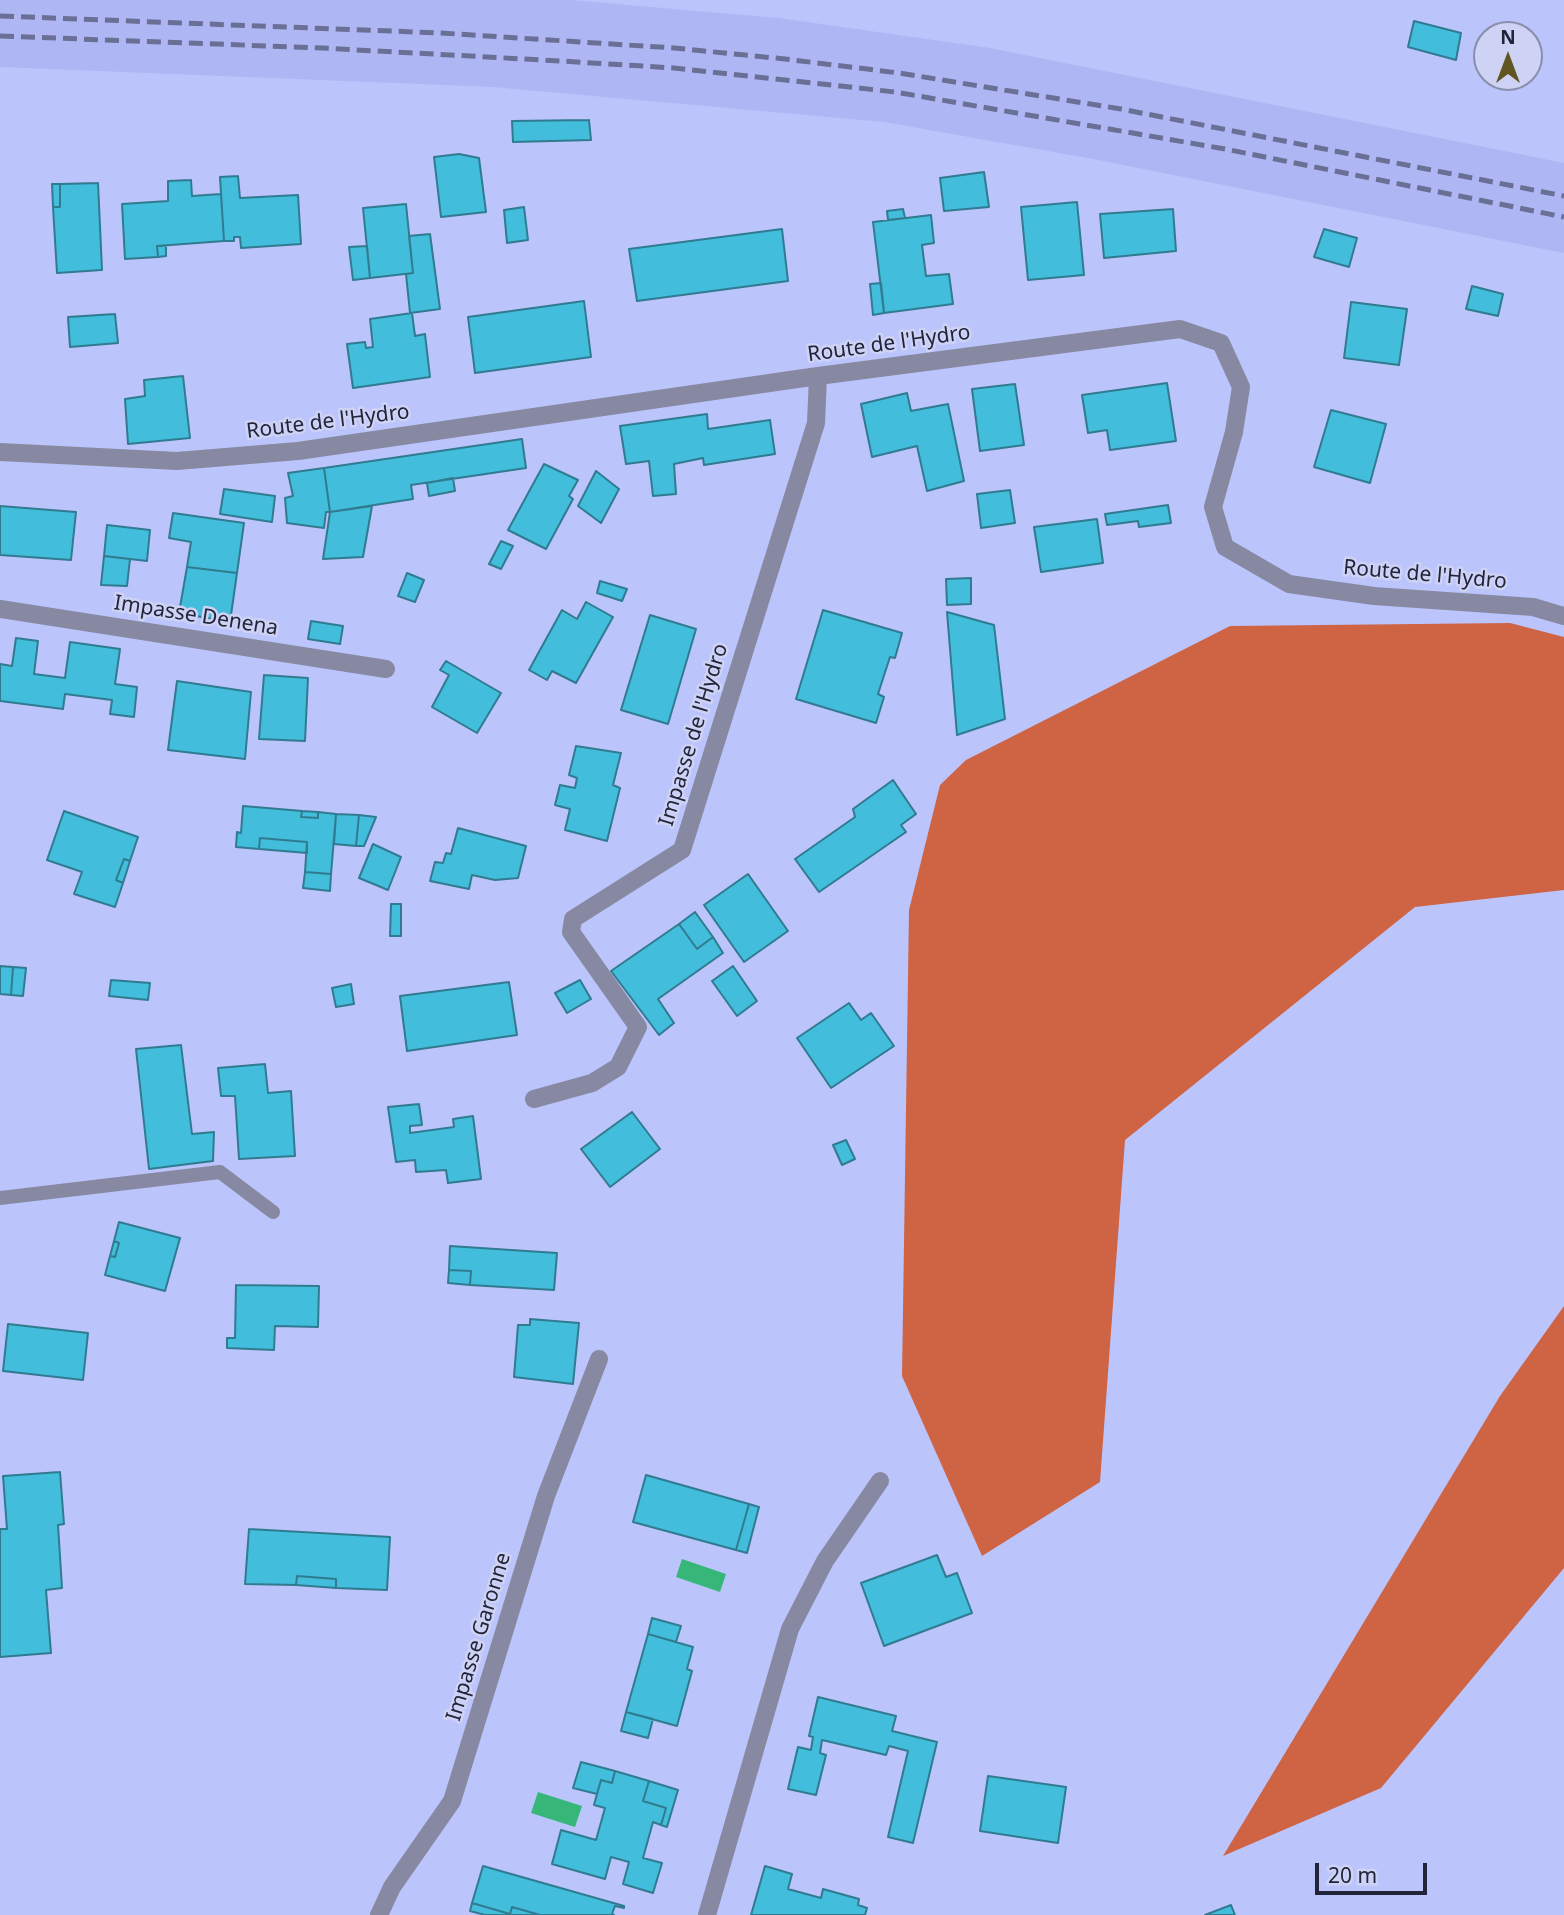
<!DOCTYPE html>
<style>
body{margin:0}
#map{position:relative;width:1564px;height:1915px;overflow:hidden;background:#bcc4fc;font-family:"Noto Sans",sans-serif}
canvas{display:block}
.north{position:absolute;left:1473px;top:21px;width:70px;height:70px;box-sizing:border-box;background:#ced3f5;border:2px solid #898daa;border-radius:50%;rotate:0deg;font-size:19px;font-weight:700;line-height:28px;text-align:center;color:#22253a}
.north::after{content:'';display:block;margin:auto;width:24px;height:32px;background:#615622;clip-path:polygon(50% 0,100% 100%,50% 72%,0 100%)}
.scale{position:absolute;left:1315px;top:1863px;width:112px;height:32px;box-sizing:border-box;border:4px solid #22253a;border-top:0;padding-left:9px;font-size:21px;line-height:24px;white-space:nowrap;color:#22253a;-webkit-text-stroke:5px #ced3f5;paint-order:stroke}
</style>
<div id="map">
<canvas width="1564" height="1915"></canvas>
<div class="north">N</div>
<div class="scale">20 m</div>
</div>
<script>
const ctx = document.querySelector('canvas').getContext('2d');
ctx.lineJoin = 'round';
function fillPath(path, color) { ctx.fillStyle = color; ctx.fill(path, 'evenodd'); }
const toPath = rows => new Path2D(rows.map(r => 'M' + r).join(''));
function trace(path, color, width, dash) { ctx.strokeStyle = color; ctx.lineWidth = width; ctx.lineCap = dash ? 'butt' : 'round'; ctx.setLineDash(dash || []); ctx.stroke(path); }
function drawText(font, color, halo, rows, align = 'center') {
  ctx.font = font + ' "Noto Sans",sans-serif'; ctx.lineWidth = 5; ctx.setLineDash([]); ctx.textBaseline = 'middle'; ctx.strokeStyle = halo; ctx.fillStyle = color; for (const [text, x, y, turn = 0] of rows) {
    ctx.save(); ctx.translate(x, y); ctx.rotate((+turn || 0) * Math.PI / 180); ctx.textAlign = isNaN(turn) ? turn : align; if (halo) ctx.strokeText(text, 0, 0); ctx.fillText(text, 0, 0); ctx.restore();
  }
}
fillPath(toPath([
 [0,0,570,0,779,18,990,48,1564,163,1564,253,1093,159,884,122,493,87,0,67]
]), '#aeb7f4');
fillPath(toPath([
 [1510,623,1564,637,1564,890,1415,907,1125,1140,1100,1482,982,1556,902,1376,909,910,940,785,966,760,1230,626],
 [1564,1306,1564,1568,1381,1788,1223,1856,1500,1396]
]), '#ce6443');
fillPath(toPath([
 [682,1559,726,1574,720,1592,676,1577],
 [538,1792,582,1806,575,1827,531,1813]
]), '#36b679');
const building = toPath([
 [1414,21,1461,33,1456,60,1408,47,1414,21],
 [589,120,591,140,513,142,512,121,589,120],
 [459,154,479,158,486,212,441,217,434,157,459,154],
 [984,172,989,207,944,211,940,178,984,172],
 [238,176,240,198,298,195,301,244,241,248,240,237,234,237,234,241,224,241,220,177,238,176],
 [191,180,192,196,221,194,224,241,157,246,158,257,125,259,122,204,168,201,168,181,191,180],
 [98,183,102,270,57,273,53,207,60,207,60,184,98,183],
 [52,184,60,184,60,207,53,207,52,184],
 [1077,202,1084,275,1028,280,1021,207,1077,202],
 [406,204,413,273,370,278,363,208,406,204],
 [524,207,528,240,507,243,504,210,524,207],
 [903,209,905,218,888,220,887,211,903,209],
 [1173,209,1176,251,1104,258,1100,214,1173,209],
 [931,215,934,243,922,245,926,276,949,274,953,304,884,313,873,222,931,215],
 [782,229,788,281,637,301,629,249,782,229],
 [1324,229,1357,238,1349,267,1314,257,1324,229],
 [430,234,440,309,410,313,406,274,413,273,409,236,430,234],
 [157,246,166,246,166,256,158,257,157,246],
 [367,246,370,278,353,280,349,247,367,246],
 [881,283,884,313,873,315,870,284,881,283],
 [1472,286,1503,294,1498,316,1466,309,1472,286],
 [584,301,591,357,475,373,468,317,584,301],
 [1351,302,1407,309,1399,365,1344,358,1351,302],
 [412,313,415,336,425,334,430,377,353,388,347,344,365,342,366,348,373,347,370,319,412,313],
 [115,314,118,343,70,347,68,317,115,314],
 [183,376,190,438,128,444,125,399,145,396,144,380,183,376],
 [1167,383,1176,441,1110,450,1107,430,1088,433,1082,395,1167,383],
 [1015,384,1024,445,980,451,972,389,1015,384],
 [907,393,911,411,948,404,964,481,927,491,917,446,872,457,861,404,907,393],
 [1331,410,1386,424,1370,483,1314,467,1331,410],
 [707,414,708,429,770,420,775,454,704,465,703,458,674,464,676,494,653,496,649,461,626,464,620,426,707,414],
 [522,439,526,468,411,485,413,499,330,512,324,468,522,439],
 [544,464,578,480,569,496,573,499,546,549,508,530,544,464],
 [324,468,330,512,326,512,324,528,287,523,285,498,293,496,288,473,324,468],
 [596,471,619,489,601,523,578,506,596,471],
 [453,478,455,491,429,496,427,483,453,478],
 [224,489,275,496,272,522,220,514,224,489],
 [1010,490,1015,523,981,528,977,494,1010,490],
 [1168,505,1171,523,1139,527,1138,521,1107,525,1105,514,1168,505],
 [0,506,76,512,71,560,0,555,0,506],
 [372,506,363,557,323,559,330,512,372,506],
 [173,513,244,523,237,573,187,567,191,542,169,538,173,513],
 [1097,519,1103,563,1041,572,1034,527,1097,519],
 [107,525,150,530,147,561,104,556,107,525],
 [501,541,513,546,501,569,489,564,501,541],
 [104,556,130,559,127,586,101,585,104,556],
 [187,567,237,573,230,622,179,613,187,567],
 [407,573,424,580,415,602,398,596,407,573],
 [971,578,971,604,947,605,946,579,971,578],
 [600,581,627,589,622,601,597,593,600,581],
 [586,602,613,617,576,683,552,671,547,680,529,670,562,610,577,619,586,602],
 [823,610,902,633,895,658,890,657,878,694,884,697,876,723,796,699,823,610],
 [947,612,994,625,1005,719,957,735,947,612],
 [650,615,696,629,668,724,621,710,650,615],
 [311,621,343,626,340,644,308,639,311,621],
 [16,638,38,641,34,674,65,678,70,642,120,649,115,684,137,687,134,717,110,714,112,700,65,694,63,709,0,701,0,664,12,666,16,638],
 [446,661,501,693,477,733,432,707,449,675,440,670,446,661],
 [264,675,308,678,305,741,259,739,264,675],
 [177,681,251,692,245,759,168,750,177,681],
 [576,746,621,753,613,785,620,788,607,841,565,830,570,809,555,805,560,785,575,788,577,778,569,775,576,746],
 [893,780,916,814,901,825,906,832,819,892,795,859,855,817,853,809,893,780],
 [243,806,302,811,301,817,318,818,318,812,336,814,331,874,305,872,307,842,260,838,259,849,236,847,237,832,241,833,243,806],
 [64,811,138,837,130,861,124,859,116,880,123,883,115,907,74,894,82,872,47,860,64,811],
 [302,811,318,812,318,818,301,817,302,811],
 [336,814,359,815,356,846,334,844,336,814],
 [359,815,376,817,364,846,356,846,359,815],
 [458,828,526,846,518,878,495,880,472,875,469,889,430,881,435,862,443,863,446,853,451,854,458,828],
 [260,838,307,842,307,853,259,849,260,838],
 [373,844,401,857,388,890,359,878,373,844],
 [124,859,130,861,123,883,116,880,124,859],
 [305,872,331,874,330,891,303,888,305,872],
 [748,874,788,931,744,962,704,905,748,874],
 [391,904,401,904,401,936,390,936,391,904],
 [695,912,713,937,697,949,679,924,695,912],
 [679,924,697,949,713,937,723,953,658,999,674,1023,659,1035,611,971,679,924],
 [0,966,13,967,11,995,0,994,0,966],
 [733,966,757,1001,737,1016,712,981,733,966],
 [13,967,26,968,23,996,11,995,13,967],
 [111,980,150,983,148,1000,109,996,111,980],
 [580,980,591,999,567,1013,555,993,580,980],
 [509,982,517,1035,407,1051,400,996,509,982],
 [351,984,354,1004,336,1007,332,988,351,984],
 [849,1003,861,1020,871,1013,894,1046,831,1088,797,1038,849,1003],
 [181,1045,192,1134,214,1132,213,1161,149,1169,136,1049,181,1045],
 [265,1064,268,1093,291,1091,295,1156,239,1159,235,1096,221,1096,218,1068,265,1064],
 [419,1104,422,1125,410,1126,410,1133,454,1127,453,1119,473,1116,481,1179,448,1183,446,1170,416,1172,415,1160,396,1162,388,1107,419,1104],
 [632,1112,660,1149,610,1187,581,1149,632,1112],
 [846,1140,855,1159,842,1165,833,1145,846,1140],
 [119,1222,180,1238,165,1291,105,1275,110,1256,115,1257,119,1243,114,1241,119,1222],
 [114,1241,119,1243,115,1257,110,1256,114,1241],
 [450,1246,557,1253,554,1290,470,1285,471,1271,449,1270,450,1246],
 [449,1270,471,1271,470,1285,448,1283,449,1270],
 [236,1285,319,1286,318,1327,275,1326,274,1350,227,1348,227,1338,235,1338,236,1285],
 [530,1319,579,1323,573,1384,514,1377,518,1325,530,1325,530,1319],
 [8,1324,88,1333,83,1380,3,1371,8,1324],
 [60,1472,64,1524,58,1525,62,1588,46,1590,51,1653,0,1657,0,1529,7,1529,3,1476,60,1472],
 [646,1475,749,1504,736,1550,633,1522,646,1475],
 [749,1504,759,1507,747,1553,736,1550,749,1504],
 [249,1529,390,1537,387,1590,336,1588,336,1579,297,1576,296,1585,245,1584,249,1529],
 [937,1555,946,1577,957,1573,972,1613,884,1646,861,1583,937,1555],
 [297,1576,336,1579,336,1588,296,1585,297,1576],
 [652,1618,681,1626,676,1642,648,1634,652,1618],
 [648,1634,693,1647,687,1669,692,1671,677,1726,626,1712,648,1634],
 [818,1697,896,1716,892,1731,937,1742,913,1843,888,1837,908,1751,889,1746,886,1755,822,1740,820,1753,826,1755,816,1795,788,1789,798,1747,811,1750,813,1737,809,1736,818,1697],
 [626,1712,653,1719,648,1738,621,1731,626,1712],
 [581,1762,615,1771,612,1783,601,1780,597,1794,573,1788,581,1762],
 [615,1771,649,1781,643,1801,666,1808,661,1825,653,1822,643,1858,662,1863,653,1893,623,1884,629,1862,611,1857,605,1879,552,1864,561,1830,596,1840,605,1808,594,1805,597,1794,601,1780,612,1783,615,1771],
 [988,1776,1066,1787,1058,1843,980,1831,988,1776],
 [649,1781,678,1790,667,1827,661,1825,666,1808,643,1801,649,1781],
 [483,1866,624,1906,624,1908,615,1906,612,1914,614,1915,540,1915,512,1907,510,1914,472,1903,483,1866],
 [765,1866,792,1874,788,1889,821,1898,823,1889,859,1899,858,1905,867,1908,865,1915,751,1915,765,1866],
 [472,1903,510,1914,512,1907,540,1915,485,1915,470,1911,472,1903],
 [1231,1905,1235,1915,1205,1915,1231,1905]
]);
fillPath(building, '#42bddc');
trace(building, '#307b8f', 2);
trace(toPath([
 [0,1198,220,1172,273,1212]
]), '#8689a1', 14);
trace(toPath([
 [0,452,177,461,298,451,818,376,1180,329,1221,343,1241,387,1234,432,1213,507,1225,547,1289,584,1374,596,1533,607,1564,616],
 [0,609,386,669],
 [534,1099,592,1083,618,1067,638,1027,571,932,573,919,682,850,816,423,818,376],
 [379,1915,392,1887,452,1801,546,1496,599,1359],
 [707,1915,790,1629,825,1561,880,1481]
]), '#8689a1', 18);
trace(toPath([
 [0,16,441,33,674,48,785,59,899,73,1121,109,1564,196],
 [0,36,322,48,561,61,674,68,895,92,1225,149,1564,217]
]), '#6a6f95', 5, [14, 7]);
drawText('21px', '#22253a', '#ced3f5', [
 ["Route de l'Hydro",889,344,-8],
 ["Route de l'Hydro",328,422,-7],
 ["Route de l'Hydro",1425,575,5],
 ["Impasse Denena",196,616,9],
 ["Impasse de l'Hydro",694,735,-73],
 ["Impasse Garonne",479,1637,-73]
]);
</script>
